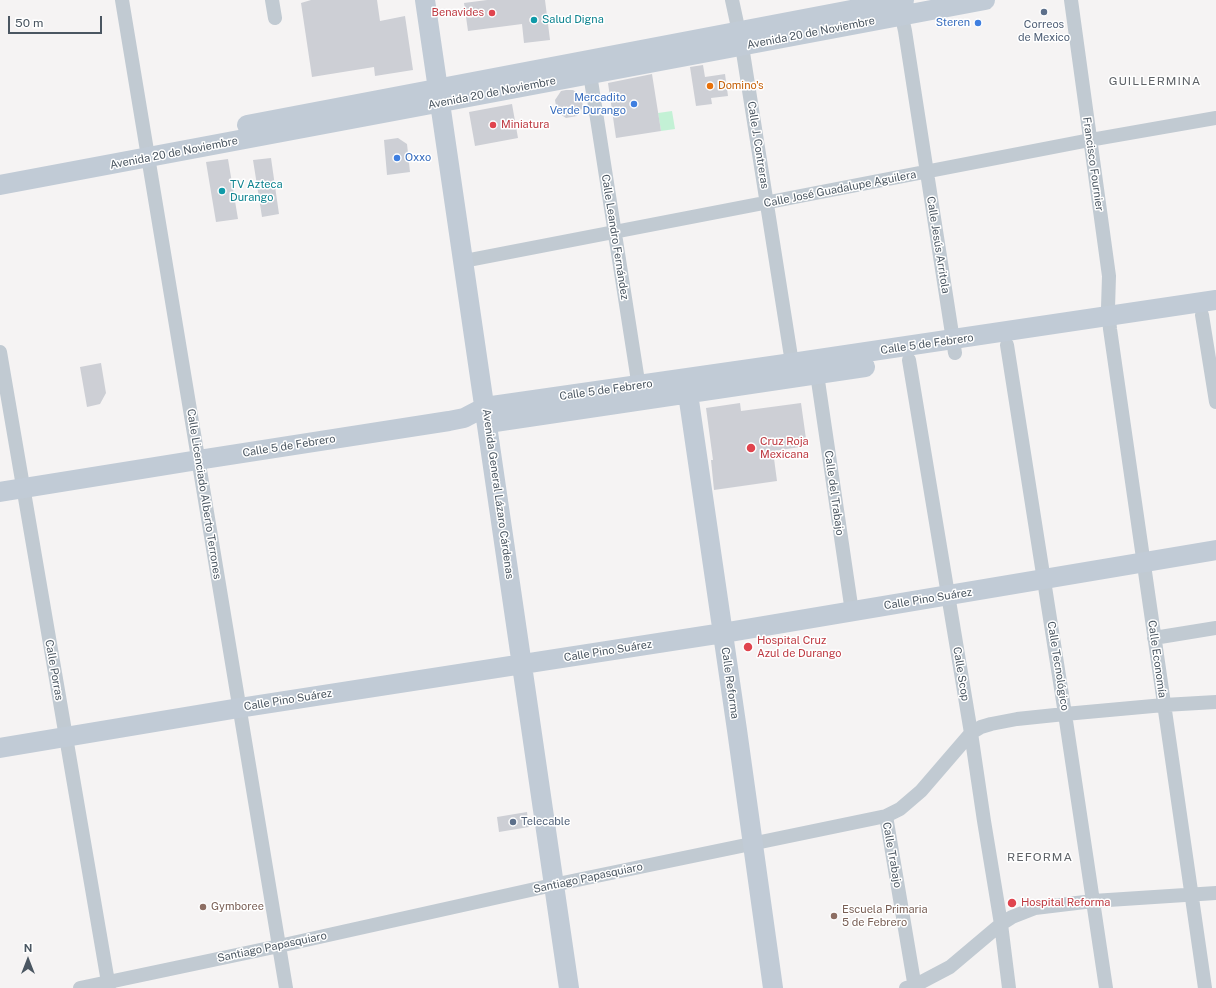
<!DOCTYPE html>
<meta charset="utf-8">
<style>
body{margin:0}
#map{position:relative;width:1216px;height:988px;overflow:hidden;background:#f5f3f3;font-family:"Public Sans",sans-serif}
canvas{display:block}
.north{position:absolute;left:8px;top:940px;width:40px;height:40px;-webkit-text-stroke:3px #fff;paint-order:stroke;rotate:0deg;font-size:11px;font-weight:700;line-height:16px;text-align:center;color:#4a5661}
.north::after{content:'';display:block;margin:auto;width:14px;height:18px;background:#4a5661;clip-path:polygon(50% 0,100% 100%,50% 72%,0 100%)}
.scale{position:absolute;left:8px;top:16px;width:94px;height:18px;box-sizing:border-box;border:2px solid #4a5661;border-top:0;padding-left:5px;font-size:12px;line-height:14px;white-space:nowrap;color:#4a5661;-webkit-text-stroke:3px #fff;paint-order:stroke}
</style>
<div id="map">
<canvas width="1216" height="988"></canvas>
<div class="north">N</div>
<div class="scale">50 m</div>
</div>
<script>
const ctx = document.querySelector('canvas').getContext('2d');
ctx.lineJoin = 'round';
function fillPath(path, color) { ctx.fillStyle = color; ctx.fill(path, 'evenodd'); }
const toPath = rows => new Path2D(rows.map(r => 'M' + r).join(''));
function trace(path, color, width, dash) { ctx.strokeStyle = color; ctx.lineWidth = width; ctx.lineCap = dash ? 'butt' : 'round'; ctx.setLineDash(dash || []); ctx.stroke(path); }
function drawText(font, color, halo, rows, align = 'center') {
  ctx.font = font + ' "Public Sans",sans-serif'; ctx.lineWidth = 3; ctx.setLineDash([]); ctx.textBaseline = 'middle'; ctx.strokeStyle = halo; ctx.fillStyle = color; for (const [text, x, y, turn = 0] of rows) {
    ctx.save(); ctx.translate(x, y); ctx.rotate((+turn || 0) * Math.PI / 180); ctx.textAlign = isNaN(turn) ? turn : align; if (halo) ctx.strokeText(text, 0, 0); ctx.fillText(text, 0, 0); ctx.restore();
  }
}
fillPath(toPath([
 [672,111,675,129,661,131,658,113]
]), '#c3f1d5');
fillPath(toPath([
 [311,0,377,0,380,21,405,16,413,70,375,76,374,67,312,77,301,3],
 [487,0,545,0,550,40,524,43,522,24,468,31,464,3],
 [703,65,705,77,725,74,728,96,711,98,712,104,696,106,690,67],
 [652,74,661,131,616,138,608,83],
 [566,90,573,90,581,95,583,107,577,116,566,118,557,112,555,100,561,91],
 [512,104,518,138,475,146,469,112],
 [398,138,407,144,410,172,387,175,384,140],
 [271,158,279,214,262,217,253,160],
 [228,159,238,219,216,222,206,162],
 [101,363,106,393,100,404,87,407,80,367],
 [740,403,741,411,801,403,807,446,773,451,777,481,714,490,711,460,713,460,706,408],
 [527,812,529,827,499,832,497,817]
]), '#cdcfd5');
trace(toPath([
 [122,0,286,988],
 [272,0,275,18],
 [732,0,742,46,792,363],
 [1071,0,1109,276,1108,308,1110,329,1205,988],
 [893,11,899,16,903,22,905,31,955,353],
 [590,74,640,394],
 [464,261,1090,140,1216,118],
 [1202,315,1216,402],
 [1007,345,1065,714,1106,988],
 [0,352,109,988],
 [909,360,971,733,984,821,1001,924,1009,988],
 [817,374,852,612],
 [1154,638,1216,628],
 [886,816,915,988],
 [80,988,279,946,553,885,886,816,900,809,921,791,971,733,981,727,991,724,1017,719,1065,714,1164,705,1216,702],
 [906,988,914,986,950,967,1001,924,1012,917,1035,908,1093,901,1216,893]
]), '#c1cad2', 14);
trace(toPath([
 [425,0,569,988],
 [247,125,904,0],
 [0,185,985,0],
 [686,380,737,730,773,988],
 [488,423,865,367],
 [0,492,198,460,449,421,464,418,485,407,792,363,1216,300],
 [0,748,239,708,723,633,1216,550]
]), '#c1cbd6', 20);
for (const [x, y, r, color] of [
 [1044,12,4,"#5c6f8a"],
 [492,13,4,"#e0444e"],
 [534,20,4,"#0f9aa8"],
 [978,23,4,"#3f7fe0"],
 [710,86,4,"#e8710a"],
 [634,104,4,"#3f7fe0"],
 [493,125,4,"#e0444e"],
 [397,158,4,"#3f7fe0"],
 [222,191,4,"#0f9aa8"],
 [751,448,5,"#e0444e"],
 [748,647,5,"#e0444e"],
 [513,822,4,"#5c6f8a"],
 [1012,903,5,"#e0444e"],
 [203,907,4,"#8d6e63"],
 [834,916,4,"#8d6e63"]
]) { const dot = new Path2D(); dot.arc(x, y, r, 0, 2 * Math.PI); ctx.fillStyle = color; ctx.fill(dot); trace(dot, '#fff', 1.5); }
drawText('11px', '#be3a42', '#fff', [
 ["Benavides",484,13,"right"],
 ["Miniatura",501,125],
 ["Cruz Roja",760,442],
 ["Mexicana",760,455],
 ["Hospital Cruz",757,641],
 ["Azul de Durango",757,654],
 ["Hospital Reforma",1021,903]
], 'left');
drawText('11px', '#0d838f', '#fff', [
 ["Salud Digna",542,20],
 ["TV Azteca",230,185],
 ["Durango",230,198]
], 'left');
drawText('11px', '#366cbe', '#fff', [
 ["Steren",970,23],
 ["Mercadito",626,98],
 ["Verde Durango",626,111],
 ["Oxxo",405,158,"left"]
], 'right');
drawText('11px', '#4e5e75', '#fff', [
 ["Correos",1044,25],
 ["de Mexico",1044,38],
 ["Telecable",521,822,"left"]
]);
drawText('11px', '#4a5661', '#fff', [
 ["Avenida 20 de Noviembre",811,33,-11],
 ["Avenida 20 de Noviembre",492,93,-11],
 ["Calle J. Contreras",758,145,81],
 ["Avenida 20 de Noviembre",174,153,-11],
 ["Francisco Fournier",1093,164,82],
 ["Calle José Guadalupe Aguilera",840,189,-11],
 ["Calle Leandro Fernández",615,237,81],
 ["Calle Jesús Arritola",938,245,81],
 ["Calle 5 de Febrero",927,344,-8],
 ["Calle 5 de Febrero",606,390,-8],
 ["Calle 5 de Febrero",289,446,-9],
 ["Calle del Trabajo",834,493,82],
 ["Calle Licenciado Alberto Terrones",204,494,81],
 ["Avenida General Lázaro Cárdenas",498,494,82],
 ["Calle Pino Suárez",928,599,-9],
 ["Calle Pino Suárez",608,651,-9],
 ["Calle Economía",1157,659,82],
 ["Calle Tecnológico",1058,666,81],
 ["Calle Porras",54,670,80],
 ["Calle Scop",961,674,81],
 ["Calle Reforma",730,683,82],
 ["Calle Pino Suárez",288,700,-9],
 ["Calle Trabajo",892,855,80],
 ["Santiago Papasquiaro",588,878,-12],
 ["Santiago Papasquiaro",272,947,-12]
]);
drawText('11px', '#c56008', '#fff', [
 ["Domino's",718,86]
], 'left');
drawText('11px', '#785e54', '#fff', [
 ["Gymboree",211,907],
 ["Escuela Primaria",842,910],
 ["5 de Febrero",842,923]
], 'left');
ctx.letterSpacing = '1px';
drawText('12px', '#5f6368', '#fff', [
 ["GUILLERMINA",1155,81],
 ["REFORMA",1040,857]
]);
ctx.letterSpacing = '0px';
</script>
